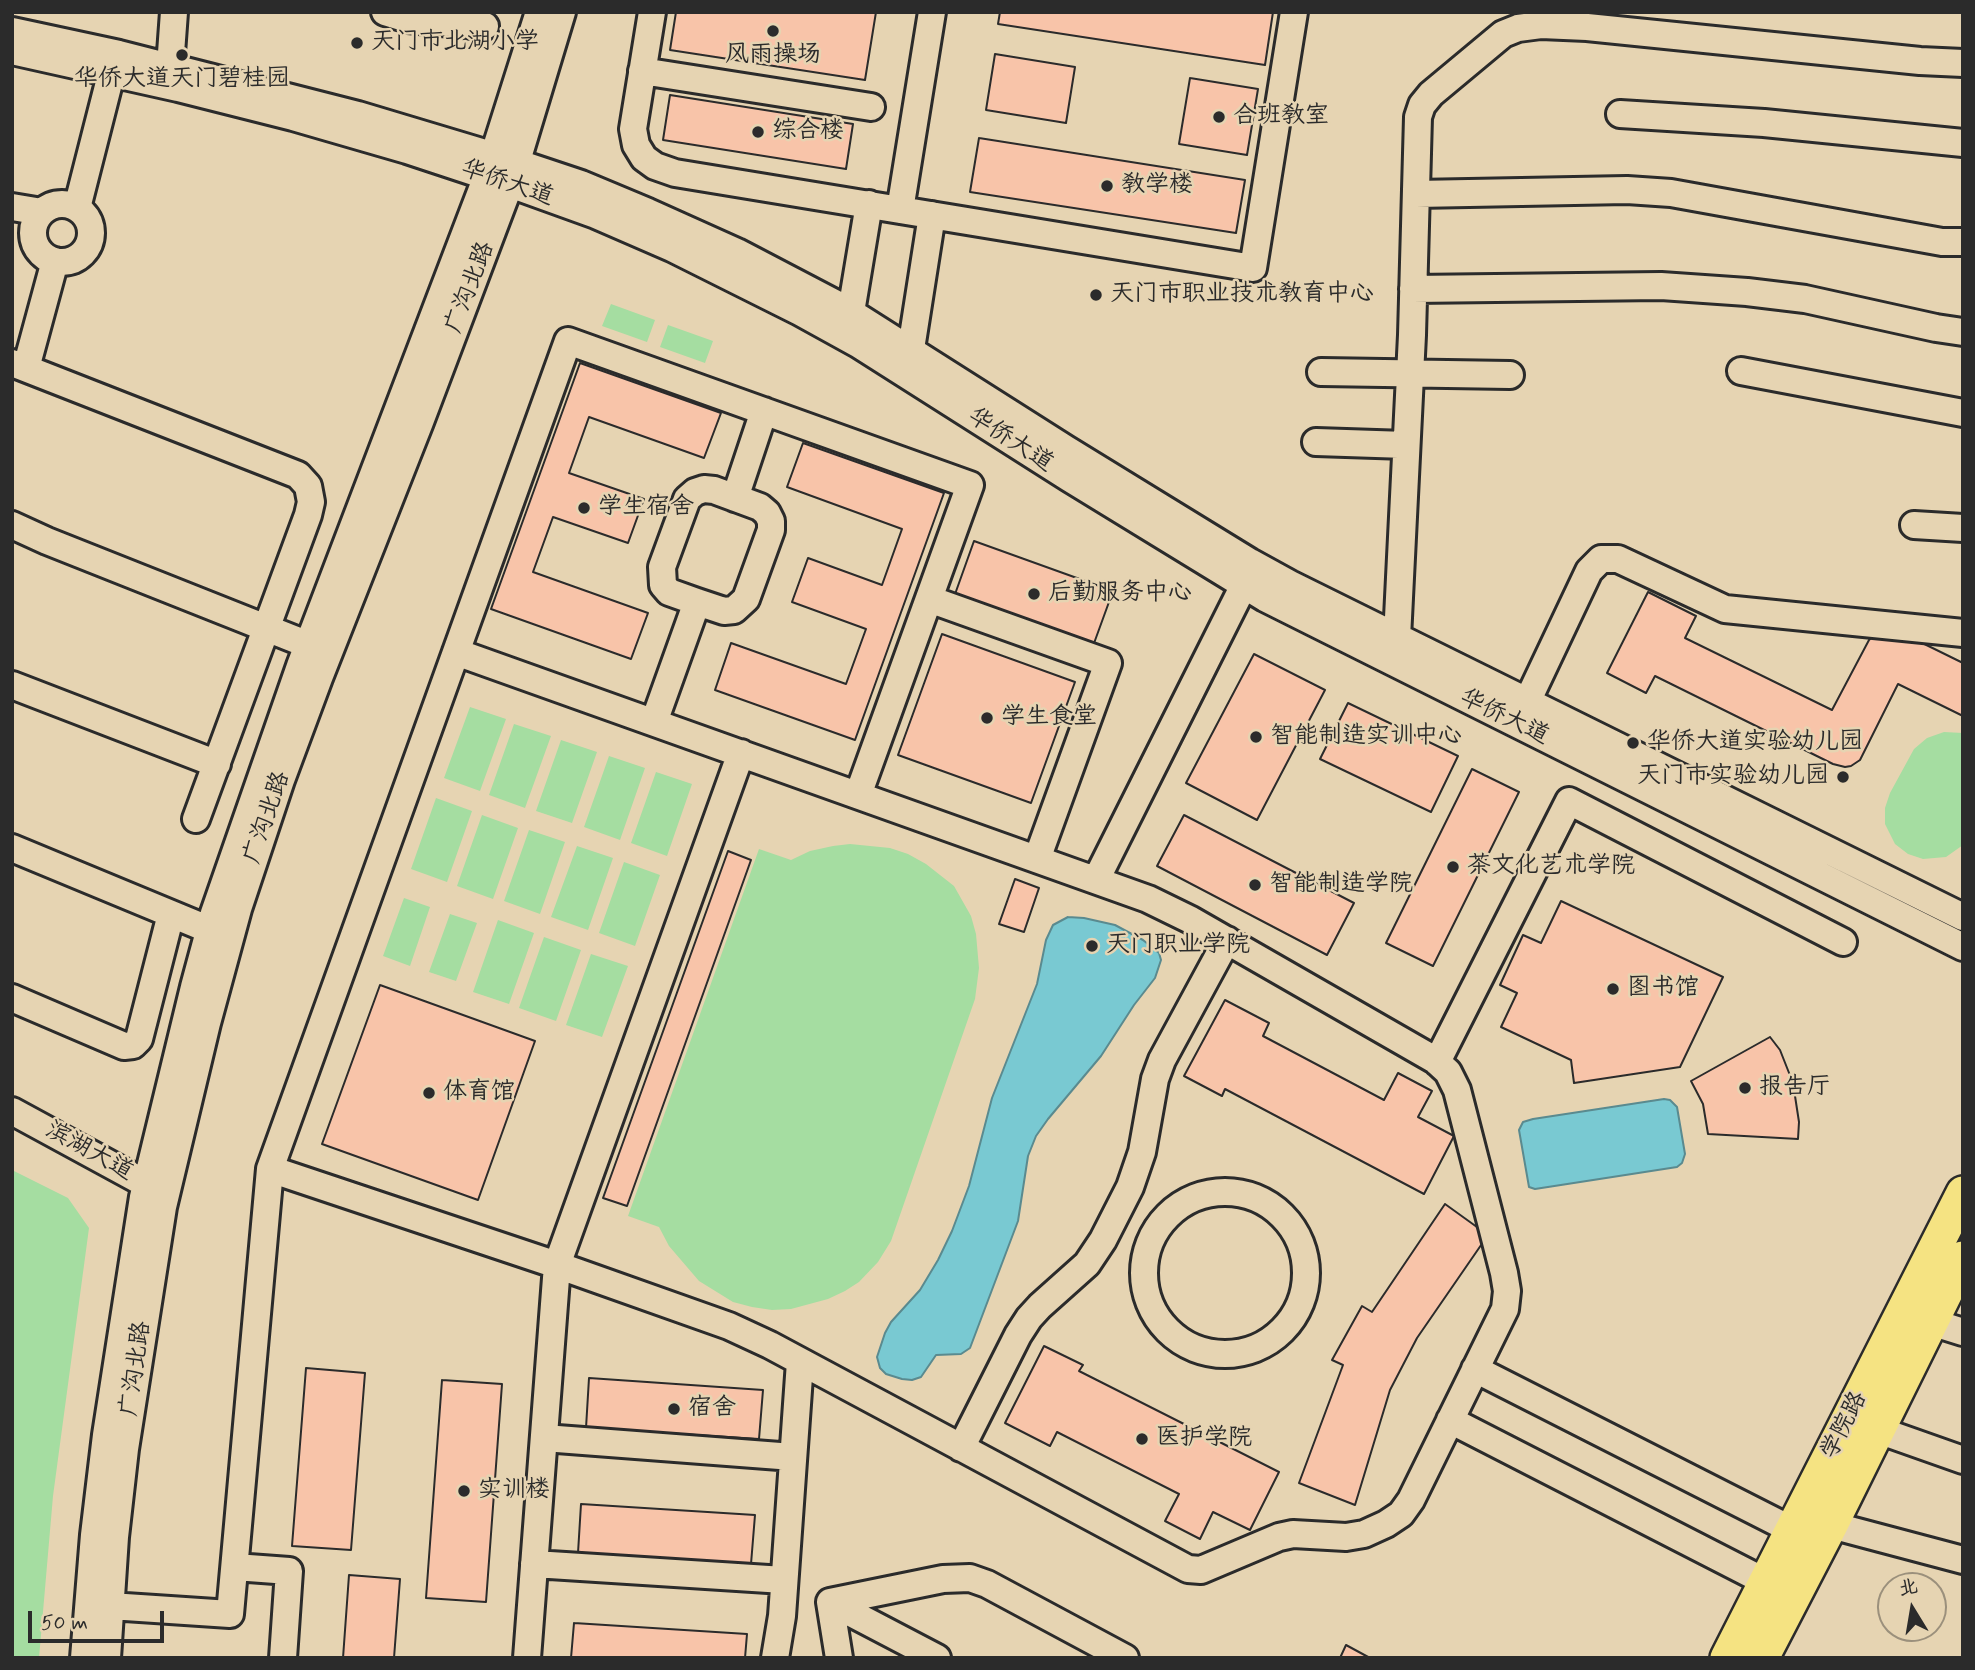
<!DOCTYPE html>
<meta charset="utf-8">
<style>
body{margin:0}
#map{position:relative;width:1975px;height:1670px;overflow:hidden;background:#e6d4b2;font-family:Mynerve,"LXGW WenKai TC",sans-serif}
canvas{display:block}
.frame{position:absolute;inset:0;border:14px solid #2b2b2b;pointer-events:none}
.north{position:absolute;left:1877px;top:1572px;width:70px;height:70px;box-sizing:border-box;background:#e6d4b2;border:2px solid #9b907c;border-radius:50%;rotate:349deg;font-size:19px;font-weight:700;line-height:28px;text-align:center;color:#2b2b2b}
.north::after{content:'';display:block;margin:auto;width:24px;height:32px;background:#2b2b2b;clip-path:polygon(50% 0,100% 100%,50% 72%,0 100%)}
.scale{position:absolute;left:28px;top:1611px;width:136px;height:32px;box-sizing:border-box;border:4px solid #2b2b2b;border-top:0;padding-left:9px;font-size:21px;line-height:24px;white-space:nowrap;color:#2b2b2b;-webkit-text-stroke:5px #e6d4b2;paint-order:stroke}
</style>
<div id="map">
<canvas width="1975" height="1670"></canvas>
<div class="frame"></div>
<div class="north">北</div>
<div class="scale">50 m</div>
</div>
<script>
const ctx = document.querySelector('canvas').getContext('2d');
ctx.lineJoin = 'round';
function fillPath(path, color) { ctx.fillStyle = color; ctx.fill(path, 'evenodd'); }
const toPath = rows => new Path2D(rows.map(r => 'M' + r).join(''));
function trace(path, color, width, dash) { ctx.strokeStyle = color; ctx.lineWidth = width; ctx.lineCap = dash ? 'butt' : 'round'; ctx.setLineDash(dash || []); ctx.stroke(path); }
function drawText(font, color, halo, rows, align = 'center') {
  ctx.font = font + ' Mynerve,"LXGW WenKai TC",sans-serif'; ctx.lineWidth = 5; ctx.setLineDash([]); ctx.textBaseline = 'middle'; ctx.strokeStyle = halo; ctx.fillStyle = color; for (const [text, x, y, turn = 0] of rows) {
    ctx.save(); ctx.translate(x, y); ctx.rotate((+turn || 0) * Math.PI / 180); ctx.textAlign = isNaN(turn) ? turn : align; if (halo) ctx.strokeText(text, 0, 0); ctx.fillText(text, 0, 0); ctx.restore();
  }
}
fillPath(toPath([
 [611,304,655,320,647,342,602,326],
 [668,325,713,341,705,363,660,347],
 [470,707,506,719,480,791,444,778],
 [514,724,551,736,525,808,489,795],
 [1944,732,1963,733,1963,845,1946,857,1923,859,1908,854,1895,844,1885,824,1885,808,1890,793,1914,749,1927,738],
 [561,740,597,752,572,823,536,811],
 [609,756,645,768,620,840,584,827],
 [656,772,692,784,667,856,631,843],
 [436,798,472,811,447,882,411,869],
 [482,815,518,828,493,899,457,886],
 [529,830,565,842,540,914,504,901],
 [850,844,890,848,908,854,926,864,954,886,971,916,976,934,979,968,975,999,891,1241,878,1262,859,1282,845,1291,828,1299,791,1309,772,1310,752,1307,733,1302,699,1281,669,1246,659,1227,628,1216,759,849,791,860,810,851,833,846],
 [577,846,613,858,588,930,551,917],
 [624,862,660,875,635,946,599,933],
 [404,898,430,907,410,966,383,956],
 [450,914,477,923,456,981,429,972],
 [498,920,534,933,509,1004,473,992],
 [544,937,581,950,556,1021,519,1008],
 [591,954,628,966,602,1037,566,1025],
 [12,1170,68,1198,89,1228,53,1496,39,1658,12,1658]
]), '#a5dda1');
const water = toPath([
 [1068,917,1084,918,1115,925,1143,940,1159,953,1161,960,1155,978,1134,1005,1101,1056,1048,1119,1036,1136,1028,1156,1018,1221,970,1348,961,1354,936,1355,921,1377,912,1380,902,1379,886,1374,880,1368,877,1357,885,1333,891,1322,920,1290,938,1260,952,1231,969,1186,992,1098,1037,984,1046,940,1053,925,1068,917],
 [1664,1099,1670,1100,1677,1107,1685,1154,1682,1163,1677,1167,1535,1189,1529,1187,1519,1130,1523,1122,1533,1119,1664,1099]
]);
fillPath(water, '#79c9d2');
trace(water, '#5a8a8f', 2);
const building = toPath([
 [676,12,876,12,865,80,670,50,676,12],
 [1000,12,1273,12,1265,65,998,24,1000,12],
 [995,54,1075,67,1066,123,986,110,995,54],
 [1190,78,1258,89,1247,155,1179,144,1190,78],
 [670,95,853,124,846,169,663,140,670,95],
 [979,138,1245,180,1236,233,970,192,979,138],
 [580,363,721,413,704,458,589,417,569,473,644,499,628,543,553,517,533,572,648,613,631,659,491,609,580,363],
 [803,443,944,493,855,740,715,690,731,643,846,684,866,629,792,602,808,558,882,585,902,529,787,487,803,443],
 [974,541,1113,591,1093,646,954,597,974,541],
 [1648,592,1696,616,1685,638,1832,710,1869,640,1873,636,1902,633,1963,663,1963,716,1898,684,1860,760,1851,766,1845,767,1833,764,1655,676,1646,693,1607,673,1648,592],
 [942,634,1075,682,1031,803,898,755,942,634],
 [1254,654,1325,690,1257,820,1186,783,1254,654],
 [1348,703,1458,756,1431,812,1320,759,1348,703],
 [1472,769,1519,792,1433,966,1386,943,1472,769],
 [1184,815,1354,903,1327,955,1157,866,1184,815],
 [728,851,751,860,627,1206,603,1198,728,851],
 [1015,879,1039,888,1024,932,999,924,1015,879],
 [1561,901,1723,977,1680,1067,1574,1083,1571,1060,1501,1027,1517,993,1500,985,1523,935,1541,943,1561,901],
 [380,985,535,1041,478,1200,322,1144,380,985],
 [1225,1000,1269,1023,1263,1036,1384,1100,1398,1073,1432,1091,1418,1117,1454,1136,1424,1194,1225,1089,1222,1096,1184,1076,1225,1000],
 [1770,1037,1780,1050,1793,1083,1799,1122,1798,1139,1708,1134,1703,1104,1691,1081,1770,1037],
 [1445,1204,1488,1235,1417,1338,1390,1390,1355,1505,1299,1483,1343,1365,1332,1360,1362,1306,1372,1312,1445,1204],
 [1044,1346,1083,1365,1079,1371,1279,1472,1250,1530,1213,1512,1200,1539,1165,1521,1179,1494,1057,1432,1050,1446,1005,1423,1044,1346],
 [306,1368,365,1373,351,1550,292,1546,306,1368],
 [589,1378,763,1390,759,1439,586,1428,589,1378],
 [442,1380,502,1384,486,1602,426,1598,442,1380],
 [581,1504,755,1515,751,1564,578,1553,581,1504],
 [349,1575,400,1579,394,1658,343,1658,349,1575],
 [574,1623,747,1634,745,1658,571,1658,574,1623],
 [1346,1645,1370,1658,1340,1658,1346,1645]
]);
fillPath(building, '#f8c4a9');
trace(building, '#2b2b2b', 2);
const minor = toPath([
 [385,12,408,19,485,26],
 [652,12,633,129,636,145,644,158,655,166,675,173,1253,268,1294,12],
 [12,31,119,54,358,115,518,163,581,184,648,212,737,252,844,308,1066,449,1250,562,1290,584,1963,917],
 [12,51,178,88,293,117,407,150,510,184,596,215,672,248,800,312,858,344,1069,478,1265,598,1963,947],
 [170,67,174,12],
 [642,71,871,107],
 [1620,114,1764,123,1963,143],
 [1416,194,1627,190,1671,193,1942,242,1963,242],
 '33 233a29 29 0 1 1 58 0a29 29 0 1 1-58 0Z',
 [12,207,42,212],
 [77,208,116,55],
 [900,210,932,12],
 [1413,289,1661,286,1747,292,1805,299,1936,328,1963,332],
 [851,312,869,204],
 [911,349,932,215],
 [12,363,298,475,308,486,311,502,308,515,196,819],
 [26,368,55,261],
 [1741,371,1963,413],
 [1321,372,1510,375],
 [1316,442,1406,445],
 [704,489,714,490,760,507,767,513,771,521,771,530,746,599,734,610,724,611,697,602,669,592,663,585,662,567,687,499,695,492,704,489],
 [735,498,764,411],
 [12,525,47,541,324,651],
 [1914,525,1963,528],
 [929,599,1108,663,1037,859],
 [1397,638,1412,335,1418,117,1422,105,1431,94,1503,34,1518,28,1541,25,1587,27,1920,61,1963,63],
 [12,685,217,764],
 [1527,702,1589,571,1601,559,1618,559,1725,609,1963,633],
 [654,722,697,602],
 [12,848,210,930],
 [1096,880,1244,585],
 [12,998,124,1046,133,1045,139,1039,171,914],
 [1437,1062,1569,801,1843,942],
 [12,1111,161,1192],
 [270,1169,557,1265,729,1326,770,1345,1188,1569,1201,1570,1279,1537,1293,1534,1346,1537,1364,1534,1386,1524,1401,1514,1411,1500,1505,1309,1507,1291,1504,1273,1457,1090,1448,1072,1435,1060,1191,920,1148,899,456,652],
 '1144 1273a81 81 0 1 1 162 0a81 81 0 1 1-162 0Z',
 [1931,1322,1963,1332],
 [1475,1369,1792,1530],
 [1450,1420,1766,1582],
 [1878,1430,1963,1460],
 [544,1438,793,1457],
 [961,1448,1018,1335,1029,1318,1040,1306,1087,1264,1103,1240,1130,1187,1142,1152,1155,1079,1162,1060,1227,940],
 [1831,1525,1963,1560],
 [534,1564,784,1580],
 [235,1567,289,1571,283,1658],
 [830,1602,943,1579,970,1578,987,1584,1125,1658],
 [830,1602,937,1658],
 [830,1602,839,1658],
 [110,1606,230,1614,270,1169,568,341,970,485,858,795],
 [84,1658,94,1535,106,1435,143,1197,194,987,214,913,300,666,487,176,539,12],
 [107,1658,115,1537,125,1449,163,1207,207,1023,238,909,281,780,319,678,420,422,510,184,562,12],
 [527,1658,557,1265,741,753],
 [775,1658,782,1616,800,1362]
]);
const major = toPath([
 [1727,1658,1963,1193],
 [1762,1658,1831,1525,1963,1258]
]);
trace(minor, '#2b2b2b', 32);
trace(major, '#2b2b2b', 38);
trace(minor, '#e6d4b2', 26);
trace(major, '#f5e382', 33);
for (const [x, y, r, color] of [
 [773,31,7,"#2b2b2b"],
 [357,43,7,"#2b2b2b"],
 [182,55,7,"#2b2b2b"],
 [1219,117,7,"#2b2b2b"],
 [758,132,7,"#2b2b2b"],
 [1107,186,7,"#2b2b2b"],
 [1096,295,7,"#2b2b2b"],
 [584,508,7,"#2b2b2b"],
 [1034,594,7,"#2b2b2b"],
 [987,718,7,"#2b2b2b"],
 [1256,737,7,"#2b2b2b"],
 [1633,743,7,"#2b2b2b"],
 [1843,777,7,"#2b2b2b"],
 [1453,867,7,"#2b2b2b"],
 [1255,885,7,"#2b2b2b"],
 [1092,946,7,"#2b2b2b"],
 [1613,989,7,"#2b2b2b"],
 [1745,1088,7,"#2b2b2b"],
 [429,1093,7,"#2b2b2b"],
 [674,1409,7,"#2b2b2b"],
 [1142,1439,7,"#2b2b2b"],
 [464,1491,7,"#2b2b2b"]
]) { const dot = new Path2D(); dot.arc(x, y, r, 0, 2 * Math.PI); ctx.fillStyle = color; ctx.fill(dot); trace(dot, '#e6d4b2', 2.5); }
drawText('24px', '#2b2b2b', '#e6d4b2', [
 ["天门市北湖小学",371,43],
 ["风雨操场",773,56,"center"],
 ["华侨大道天门碧桂园",182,80,"center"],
 ["合班教室",1233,117],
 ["综合楼",772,132],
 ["教学楼",1121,186],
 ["天门市职业技术教育中心",1110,295],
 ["学生宿舍",598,508],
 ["后勤服务中心",1048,594],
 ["学生食堂",1001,718],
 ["智能制造实训中心",1270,737],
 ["华侨大道实验幼儿园",1647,743],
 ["天门市实验幼儿园",1829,777,"right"],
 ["茶文化艺术学院",1467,867],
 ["智能制造学院",1269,885],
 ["天门职业学院",1106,946],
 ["图书馆",1627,989],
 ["报告厅",1759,1088],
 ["体育馆",443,1093],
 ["宿舍",688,1409],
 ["医护学院",1156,1439],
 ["实训楼",478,1491]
], 'left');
drawText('24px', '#2b2b2b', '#e6d4b2', [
 ["华侨大道",507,184,19],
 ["广沟北路",471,288,-69],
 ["华侨大道",1010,441,33],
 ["华侨大道",1504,718,26],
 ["广沟北路",268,818,-71],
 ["滨湖大道",89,1152,29],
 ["广沟北路",137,1369,-82],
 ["学院路",1845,1426,-63]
]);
</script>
